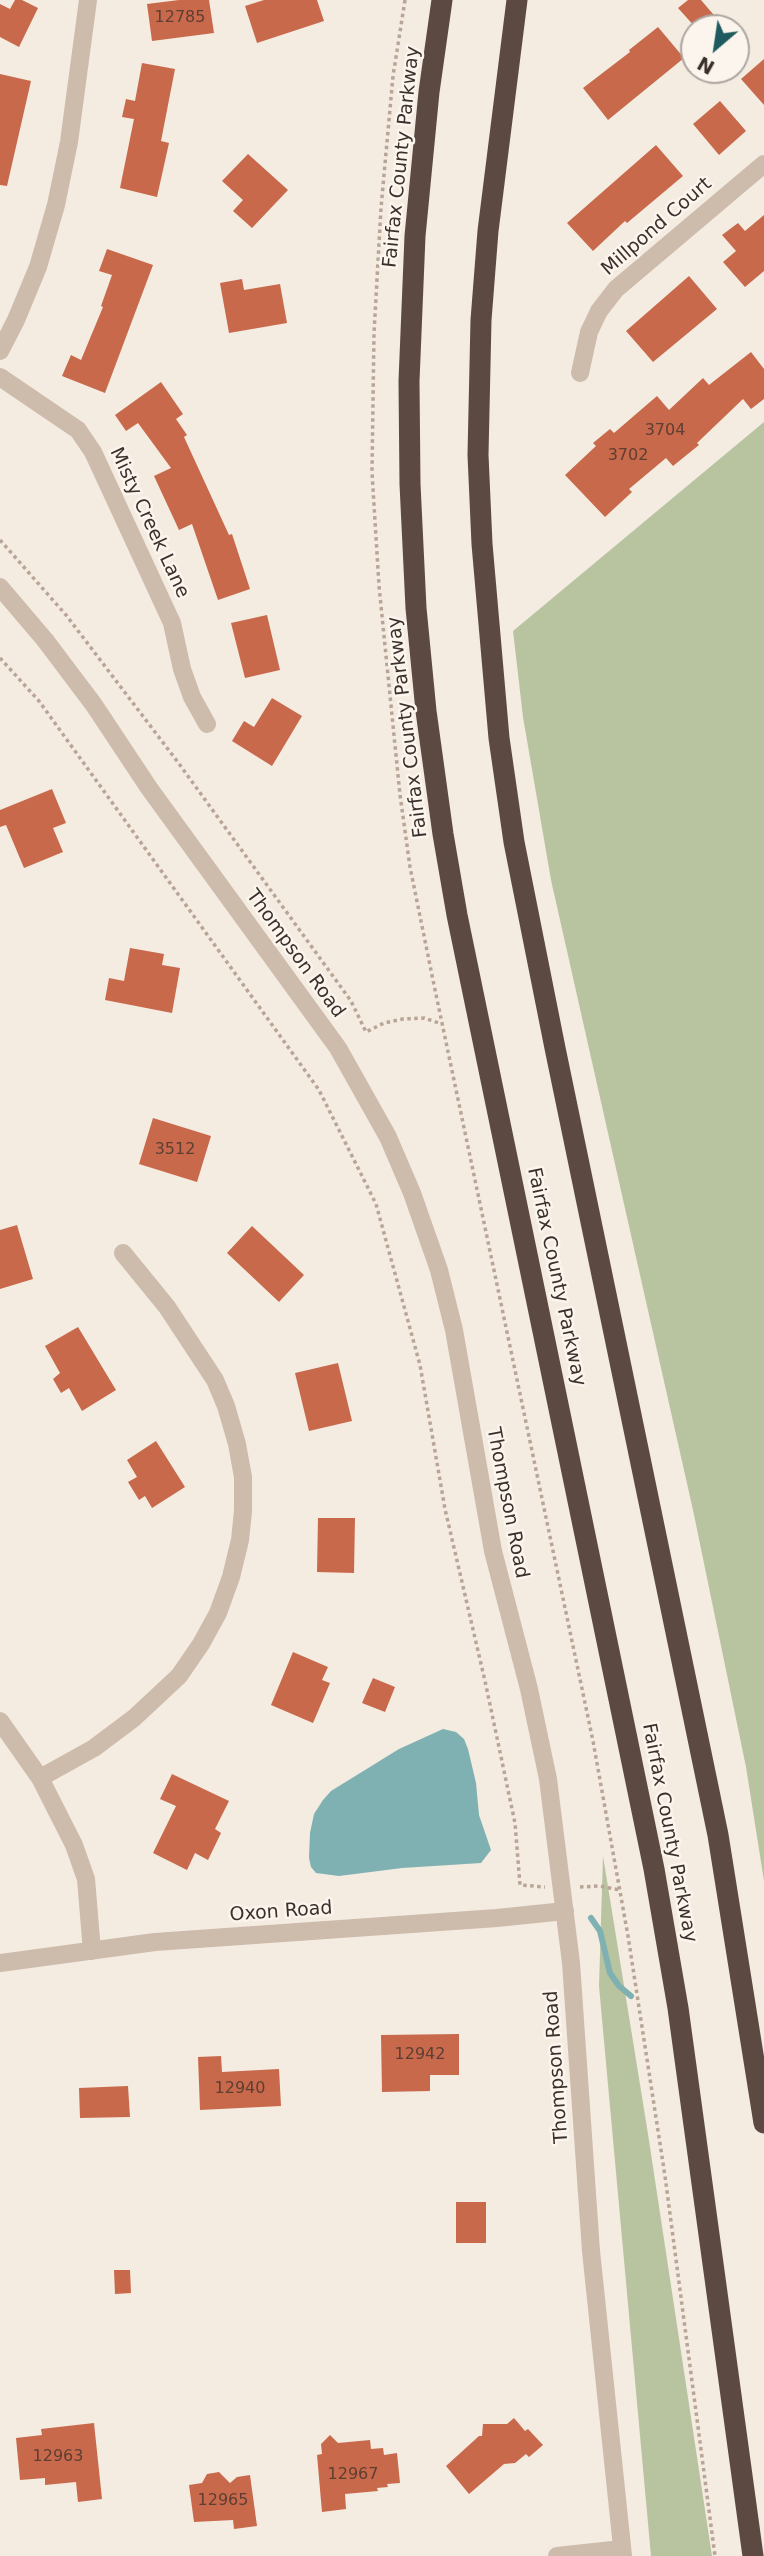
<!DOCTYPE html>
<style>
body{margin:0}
#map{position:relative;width:764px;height:2556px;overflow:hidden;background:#f4ebe1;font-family:"DejaVu Sans",sans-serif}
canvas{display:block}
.north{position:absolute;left:680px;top:14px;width:70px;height:70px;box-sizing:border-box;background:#fbf5ee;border:2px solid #aea6a0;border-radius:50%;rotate:209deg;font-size:19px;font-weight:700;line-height:28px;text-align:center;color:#3b302b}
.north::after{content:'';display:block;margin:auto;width:24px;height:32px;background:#1f5a5e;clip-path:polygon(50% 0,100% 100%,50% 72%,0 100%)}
</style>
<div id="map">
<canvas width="764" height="2556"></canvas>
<div class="north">N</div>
</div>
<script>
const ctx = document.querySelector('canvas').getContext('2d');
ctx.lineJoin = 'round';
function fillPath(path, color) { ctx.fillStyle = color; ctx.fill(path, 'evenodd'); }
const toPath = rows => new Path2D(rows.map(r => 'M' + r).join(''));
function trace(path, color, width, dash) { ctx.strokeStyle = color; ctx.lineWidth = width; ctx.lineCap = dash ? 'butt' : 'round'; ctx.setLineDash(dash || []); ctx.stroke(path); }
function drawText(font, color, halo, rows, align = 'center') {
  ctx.font = font + ' "DejaVu Sans",sans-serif'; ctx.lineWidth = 5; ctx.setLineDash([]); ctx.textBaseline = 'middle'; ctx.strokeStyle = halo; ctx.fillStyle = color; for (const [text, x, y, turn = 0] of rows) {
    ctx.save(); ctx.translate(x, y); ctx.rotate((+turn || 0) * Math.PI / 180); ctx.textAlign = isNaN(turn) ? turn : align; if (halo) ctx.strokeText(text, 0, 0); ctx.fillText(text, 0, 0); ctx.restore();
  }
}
fillPath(toPath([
 [764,422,764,1881,746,1767,693,1510,551,880,523,717,513,631],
 [603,1856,648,2134,712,2556,651,2556,599,1986]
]), '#b8c4a0');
fillPath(toPath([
 [443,1729,456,1732,464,1739,468,1749,476,1783,479,1815,491,1850,481,1863,402,1868,339,1876,316,1873,311,1867,309,1858,310,1833,314,1814,323,1800,331,1791,399,1749]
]), '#7fb0b2');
trace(toPath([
 [591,1918,600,1931,610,1973,619,1986,631,1996]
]), '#7fb0b2', 6);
fillPath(toPath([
 [15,0,22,0,38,8,19,47,0,37,0,4,10,9],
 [179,0,209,0,214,33,152,41,147,4],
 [264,0,317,0,324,21,257,43,245,6],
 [688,0,701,0,725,28,696,28,678,8],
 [658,27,684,58,608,120,583,88,630,52,629,50],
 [764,59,764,105,741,79],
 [142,63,175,69,161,141,169,143,157,197,120,188,134,119,122,117,126,99,135,101],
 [0,74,31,81,7,186,0,185],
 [720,101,746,131,719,155,693,124],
 [656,145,683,176,627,223,625,221,593,251,567,223],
 [248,154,288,190,252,228,233,211,243,200,222,181],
 [764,215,764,271,745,287,723,262,736,251,722,235,738,223,745,231],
 [107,249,153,265,105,393,62,376,71,355,81,360,103,307,101,306,112,275,99,271],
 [689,276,717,309,653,362,626,331],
 [242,279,244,290,280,284,287,323,229,333,220,283],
 [751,352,764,369,764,399,751,409,743,399,697,443,699,445,673,466,666,458,629,489,632,492,605,517,565,475,596,446,593,443,610,429,614,433,657,396,669,410,703,378,709,385],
 [161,382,183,414,176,419,187,435,184,437,229,535,232,534,250,589,218,600,192,524,179,530,154,476,171,468,138,423,126,431,115,415],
 [267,615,280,670,245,678,231,623],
 [272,698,302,716,272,766,232,741,244,721,254,727],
 [52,789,66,823,53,828,63,852,24,868,6,825,0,827,0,810],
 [130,948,164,954,162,965,180,968,172,1013,105,1000,109,978,124,981],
 [153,1118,211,1136,197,1182,139,1164],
 [17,1225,33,1279,0,1289,0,1230],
 [252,1226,304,1275,279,1302,227,1253],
 [78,1327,116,1390,82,1411,69,1388,61,1393,53,1379,60,1373,45,1346],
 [338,1363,352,1421,309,1431,295,1373],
 [156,1441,185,1487,152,1508,145,1496,139,1500,128,1482,137,1477,127,1460],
 [318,1518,355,1518,354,1573,317,1572],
 [293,1652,328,1667,322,1680,330,1683,313,1723,271,1705],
 [373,1678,395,1687,385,1712,362,1703],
 [172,1774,229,1801,215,1829,221,1833,208,1860,195,1853,187,1870,153,1853,176,1806,160,1799],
 [459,2034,459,2075,430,2075,430,2091,382,2092,381,2035],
 [221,2056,222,2072,279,2069,281,2106,200,2110,198,2057],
 [128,2086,130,2117,80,2118,79,2088],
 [456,2202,486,2202,486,2243,456,2243],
 [114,2270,130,2270,131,2293,115,2294],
 [514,2418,525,2431,528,2429,543,2445,529,2457,526,2454,515,2463,504,2464,469,2494,446,2466,479,2436,482,2436,483,2424,507,2424],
 [94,2423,102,2499,78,2502,76,2482,45,2485,45,2478,20,2480,16,2438,42,2435,41,2429],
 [330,2435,338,2443,370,2440,371,2449,383,2448,384,2455,397,2453,400,2483,387,2484,388,2487,377,2488,378,2491,345,2494,346,2509,322,2512,317,2455,322,2454,321,2444],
 [219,2472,230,2483,237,2477,250,2475,257,2526,234,2529,233,2520,194,2522,189,2485,202,2483,207,2474]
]), '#c8694b');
trace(toPath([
 [405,0,393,76,381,208,374,333,372,472,379,586,400,795,410,867,434,985,593,1741,628,1936,665,2176,715,2556],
 [0,540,66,615,177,761,351,1001,366,1032,384,1023,403,1019,424,1018,442,1024],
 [0,658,39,701,319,1090,376,1204,420,1365,445,1509,485,1681,515,1823,520,1885,545,1887],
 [580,1887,599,1886,620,1890]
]), '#b9a596', 3.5, [3.5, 3.5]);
trace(toPath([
 [0,351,16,320,38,267,56,205,69,142,88,0],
 [580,373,589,332,599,311,616,289,764,164],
 [0,377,78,430,93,452,172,623,182,669,192,697,207,724],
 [0,587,45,640,94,705,149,788,338,1048,388,1137,412,1193,439,1270,454,1330,493,1551,529,1689,548,1779,571,1963,591,2251,623,2556],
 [0,1721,40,1778,74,1845,86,1879,92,1951],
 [40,1778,94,1748,134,1718,179,1676,201,1644,218,1613,231,1577,240,1540,243,1511,243,1477,237,1444,226,1406,215,1380,167,1307,123,1253],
 [0,1963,155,1942,497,1918,565,1911],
 [557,2556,622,2549]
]), '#cdbbac', 18);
trace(toPath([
 [442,0,429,92,415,236,409,381,410,484,416,608,426,711,443,834,457,915,654,1869,678,2008,753,2556],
 [517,0,488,231,481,320,478,455,482,544,499,738,514,842,555,1048,718,1835,764,2123]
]), '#5c4a42', 21);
drawText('16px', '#5e3e33', null, [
 ["12785",180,18],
 ["3704",665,431],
 ["3702",628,456],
 ["3512",175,1150],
 ["12942",420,2055],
 ["12940",240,2089],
 ["12963",58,2457],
 ["12967",353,2475],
 ["12965",223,2501]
]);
drawText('19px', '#3b302b', '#fbf5ee', [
 ["Fairfax County Parkway",402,157,-84],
 ["Millpond Court",657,227,-41],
 ["Misty Creek Lane",149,523,65],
 ["Fairfax County Parkway",408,727,-97],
 ["Thompson Road",295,954,54],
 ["Fairfax County Parkway",556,1277,78],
 ["Thompson Road",507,1503,79],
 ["Fairfax County Parkway",669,1833,79],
 ["Oxon Road",281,1912,-4],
 ["Thompson Road",557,2067,-94]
]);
</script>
